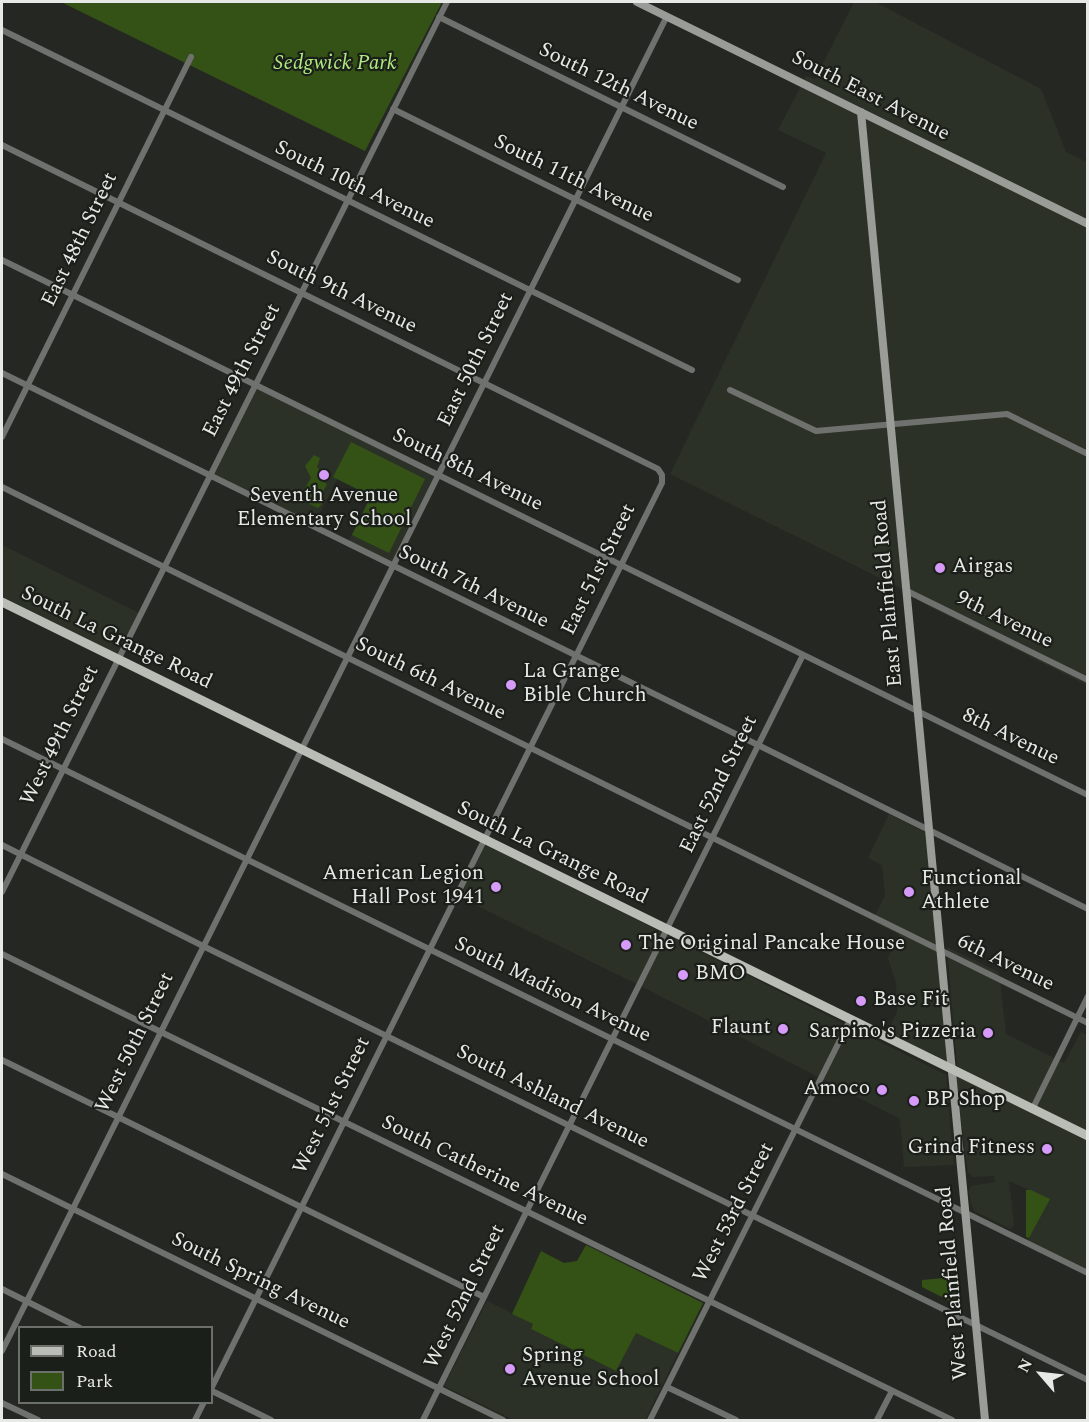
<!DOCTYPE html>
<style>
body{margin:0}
#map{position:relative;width:1089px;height:1422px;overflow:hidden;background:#252822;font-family:Spectral,serif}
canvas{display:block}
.frame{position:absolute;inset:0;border:3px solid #e6e9e5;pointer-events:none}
.legend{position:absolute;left:18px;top:1326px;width:195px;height:78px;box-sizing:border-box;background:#1b1f19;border:2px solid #6c706b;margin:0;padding:8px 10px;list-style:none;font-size:18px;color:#e6e9e5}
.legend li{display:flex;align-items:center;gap:12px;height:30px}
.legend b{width:30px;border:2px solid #6c706b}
.north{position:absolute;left:1011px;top:1344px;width:60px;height:60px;-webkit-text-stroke:4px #1b1f19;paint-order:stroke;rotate:298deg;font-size:16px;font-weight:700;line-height:24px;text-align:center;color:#e6e9e5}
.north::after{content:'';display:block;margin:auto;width:21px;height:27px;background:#e6e9e5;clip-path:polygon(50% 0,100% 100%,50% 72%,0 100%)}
</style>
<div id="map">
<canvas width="1089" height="1422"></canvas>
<div class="frame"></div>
<ul class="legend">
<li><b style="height:8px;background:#b9bdb6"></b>Road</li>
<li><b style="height:16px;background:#345216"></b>Park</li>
</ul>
<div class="north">N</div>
</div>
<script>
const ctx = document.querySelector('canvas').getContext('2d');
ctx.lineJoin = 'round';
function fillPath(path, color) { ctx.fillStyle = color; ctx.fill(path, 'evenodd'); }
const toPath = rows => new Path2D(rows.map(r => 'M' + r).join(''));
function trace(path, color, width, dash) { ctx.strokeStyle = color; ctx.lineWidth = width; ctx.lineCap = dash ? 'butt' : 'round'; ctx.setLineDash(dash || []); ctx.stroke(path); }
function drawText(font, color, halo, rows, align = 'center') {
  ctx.font = font + ' Spectral,serif'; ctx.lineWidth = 4.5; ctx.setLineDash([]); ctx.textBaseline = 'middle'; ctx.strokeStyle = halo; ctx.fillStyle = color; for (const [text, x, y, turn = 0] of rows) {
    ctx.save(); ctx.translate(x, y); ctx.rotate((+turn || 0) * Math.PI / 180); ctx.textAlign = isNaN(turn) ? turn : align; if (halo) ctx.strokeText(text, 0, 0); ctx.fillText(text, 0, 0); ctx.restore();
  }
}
fillPath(toPath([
 [854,2,875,2,1041,89,1066,152,1087,162,1087,685,924,604,900,588,670,474,826,153,778,130,806,76,815,79],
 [255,386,437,476,392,565,348,542,371,495,337,479,314,526,211,474],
 [2,545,139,613,117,656,2,599],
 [889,814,926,833,950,1067,885,1036,897,1012,896,983,888,958,900,935,872,921,885,896,882,865,868,858],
 [486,844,946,1075,954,1165,904,1167,900,1119,639,985,459,897],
 [947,947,999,972,1006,1034,1064,1063,1081,1032,1087,1035,1087,1131,957,1066],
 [955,1074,1087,1137,1087,1271,1027,1242,1049,1199,1009,1181,1014,1225,1011,1229,974,1211,971,1204,969,1191,971,1186,995,1182,994,1176,972,1177,968,1172],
 [487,1301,533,1324,531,1329,616,1371,636,1333,678,1353,645,1420,514,1420,444,1386]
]), '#2b3126');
fillPath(toPath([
 [61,2,442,2,365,151],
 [351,442,425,479,389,553,352,535,371,496,333,477],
 [314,455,320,458,317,467,322,473,320,480,327,484,322,493,324,495,322,504,318,508,309,504,305,488,311,478,305,466],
 [1026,1190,1031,1190,1050,1199,1029,1238,1026,1237],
 [586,1245,703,1303,678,1353,636,1333,616,1371,531,1329,533,1324,512,1314,541,1251,564,1263,577,1261],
 [955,1277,958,1305,922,1287,922,1280]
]), '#345216');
trace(toPath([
 [439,17,783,187],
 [2,30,692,370],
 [393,109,738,280],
 [2,145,658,469,662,475,662,483,212,1387],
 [2,260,1088,795],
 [2,373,758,745,1088,909],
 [730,390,816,431,1007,414,1088,454],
 [2,437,191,57],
 [2,487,1088,1023],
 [907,591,1088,680],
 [2,739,1088,1273],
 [2,845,203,946,1088,1380],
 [2,892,447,2],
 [2,954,952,1420],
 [2,1060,484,1297],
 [1032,1110,1088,996],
 [2,1174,503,1420],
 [2,1289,80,1328],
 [2,1351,667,16],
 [667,1387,736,1420],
 [212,1391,271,1420],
 [2,1403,38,1420],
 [195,1420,204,1402],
 [423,1420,803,655],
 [650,1420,850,1020],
 [877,1420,892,1391]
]), '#6f716e', 6);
trace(toPath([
 [637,2,1088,224],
 [861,112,985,1420]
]), '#999c97', 8);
trace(toPath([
 [2,602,1088,1136]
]), '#b9bdb6', 9);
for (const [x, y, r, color] of [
 [324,475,6,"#d69bf9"],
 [940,568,6,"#d69bf9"],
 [511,685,6,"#d69bf9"],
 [496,887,6,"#d69bf9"],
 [909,892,6,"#d69bf9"],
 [626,945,6,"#d69bf9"],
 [683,975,6,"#d69bf9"],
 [861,1001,6,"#d69bf9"],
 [783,1029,6,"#d69bf9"],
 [988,1033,6,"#d69bf9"],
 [882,1090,6,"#d69bf9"],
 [914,1101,6,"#d69bf9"],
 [1047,1149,6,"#d69bf9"],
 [510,1369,6,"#d69bf9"]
]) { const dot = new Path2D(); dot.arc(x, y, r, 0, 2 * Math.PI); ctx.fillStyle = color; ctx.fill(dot); trace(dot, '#1b1f19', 2); }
drawText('italic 21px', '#b1eb80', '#1b1f19', [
 ["Sedgwick Park",335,65]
]);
drawText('21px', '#e6e9e5', '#1b1f19', [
 ["South 12th Avenue",618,88,26],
 ["South East Avenue",870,97,27],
 ["South 11th Avenue",573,180,26],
 ["South 10th Avenue",354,186,26],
 ["East 48th Street",81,240,-64],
 ["South 9th Avenue",341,293,26],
 ["East 50th Street",477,360,-64],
 ["East 49th Street",243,371,-63],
 ["South 8th Avenue",467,471,26],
 ["East 51st Street",600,570,-64],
 ["South 7th Avenue",473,588,26],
 ["East Plainfield Road",889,593,-95],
 ["9th Avenue",1004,621,26],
 ["South La Grange Road",116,639,26],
 ["South 6th Avenue",430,680,26],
 ["West 49th Street",61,736,-64],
 ["8th Avenue",1010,738,26],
 ["East 52nd Street",720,785,-64],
 ["South La Grange Road",552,854,26],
 ["6th Avenue",1005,964,26],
 ["South Madison Avenue",552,991,26],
 ["West 50th Street",136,1043,-64],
 ["South Ashland Avenue",552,1098,26],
 ["West 51st Street",333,1106,-64],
 ["South Catherine Avenue",484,1172,26],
 ["West 53rd Street",735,1213,-63],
 ["South Spring Avenue",260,1282,26],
 ["West Plainfield Road",954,1283,-95],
 ["West 52nd Street",466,1297,-64]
]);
drawText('21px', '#e6e9e5', '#1b1f19', [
 ["Seventh Avenue",324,497,"center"],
 ["Elementary School",324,521,"center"],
 ["Airgas",952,568],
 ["La Grange",523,673],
 ["Bible Church",523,697],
 ["American Legion",484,875,"right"],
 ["Hall Post 1941",484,899,"right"],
 ["Functional",921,880],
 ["Athlete",921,904],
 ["The Original Pancake House",638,945],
 ["BMO",695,975],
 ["Base Fit",873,1001],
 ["Flaunt",771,1029,"right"],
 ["Sarpino's Pizzeria",976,1033,"right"],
 ["Amoco",870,1090,"right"],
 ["BP Shop",926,1101],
 ["Grind Fitness",1035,1149,"right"],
 ["Spring",522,1357],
 ["Avenue School",522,1381]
], 'left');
</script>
